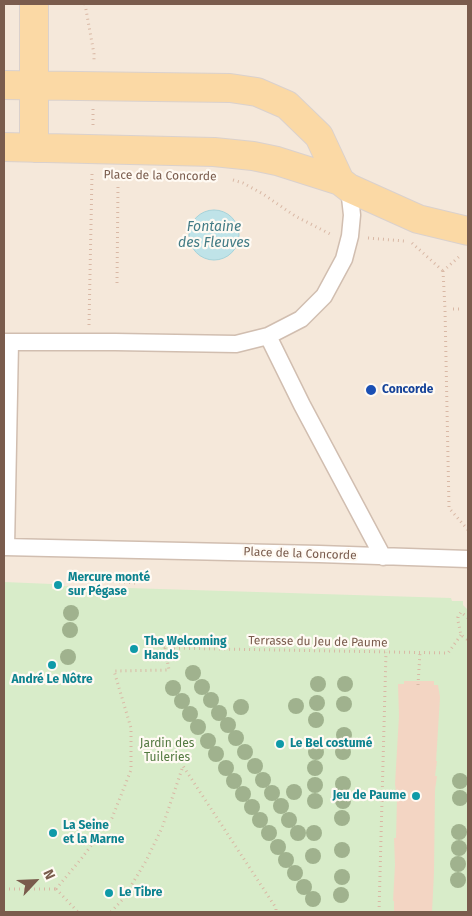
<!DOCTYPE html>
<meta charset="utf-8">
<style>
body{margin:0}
#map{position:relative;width:472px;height:916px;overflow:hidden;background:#fdf6ec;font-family:"Fira Sans",sans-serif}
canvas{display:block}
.frame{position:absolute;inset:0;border:5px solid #7a5c4d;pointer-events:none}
.north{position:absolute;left:10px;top:856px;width:50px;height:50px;-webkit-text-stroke:4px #fffaf3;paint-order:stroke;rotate:65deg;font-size:14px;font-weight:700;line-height:20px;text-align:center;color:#7a5c4d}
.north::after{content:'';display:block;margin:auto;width:18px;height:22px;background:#7a5c4d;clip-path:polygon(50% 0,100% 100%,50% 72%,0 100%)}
</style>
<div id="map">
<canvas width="472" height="916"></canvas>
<div class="frame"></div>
<div class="north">N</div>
</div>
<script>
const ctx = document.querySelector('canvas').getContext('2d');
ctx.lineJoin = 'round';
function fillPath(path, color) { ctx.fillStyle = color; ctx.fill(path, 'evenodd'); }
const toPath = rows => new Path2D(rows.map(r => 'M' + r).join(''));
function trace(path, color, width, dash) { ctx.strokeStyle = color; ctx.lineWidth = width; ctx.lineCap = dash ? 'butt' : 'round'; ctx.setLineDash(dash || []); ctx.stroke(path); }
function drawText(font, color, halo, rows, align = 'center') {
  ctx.font = font + ' "Fira Sans",sans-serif'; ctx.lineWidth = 4.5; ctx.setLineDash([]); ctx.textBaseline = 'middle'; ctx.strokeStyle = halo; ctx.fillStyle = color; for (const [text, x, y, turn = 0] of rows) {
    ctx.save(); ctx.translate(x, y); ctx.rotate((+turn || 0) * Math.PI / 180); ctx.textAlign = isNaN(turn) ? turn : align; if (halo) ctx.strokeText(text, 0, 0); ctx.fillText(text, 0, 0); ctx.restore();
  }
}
fillPath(toPath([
 [4,4,468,4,468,912,4,912]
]), '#f5e8da');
fillPath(toPath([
 [4,582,52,584,52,589,63,589,63,586,451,598,452,601,463,601,463,605,468,610,468,912,4,912]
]), '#d8ecc9');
const water = toPath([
 '189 235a25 25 0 1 1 50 0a25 25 0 1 1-50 0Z'
]);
fillPath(water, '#bfe3e8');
trace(water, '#a5d3da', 1);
fillPath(toPath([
 [404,681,434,681,434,685,438,685,440,697,437,746,436,761,437,761,435,776,437,776,435,790,434,872,432,912,394,912,394,901,393,901,395,865,394,838,396,838,397,799,395,784,399,716,398,684,404,684]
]), '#f3d5c3');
const pedestrian = toPath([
 [268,336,302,405,383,557],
 [4,342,115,342,236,344,268,336,301,319,324,296,344,259,350,236,352,215,349,188],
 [4,547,319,554,468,559],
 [6,547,10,342]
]);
const primary = toPath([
 [4,85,230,88,257,92,287,105,319,136,340,181,349,188,418,219,468,231],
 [4,147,214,152,253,156,277,161,340,181],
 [34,148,34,4]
]);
trace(pedestrian, '#d1beb0', 19);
trace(primary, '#dad1cd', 30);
trace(toPath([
 [85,4,94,54,94,62],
 [93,125,93,109],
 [233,180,243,183,263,194,295,216,332,235],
 [368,238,404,241],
 [412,243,443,271],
 [443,271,445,309,449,508,468,530],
 [443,271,461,255],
 [117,283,118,185],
 [453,309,463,309],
 [89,325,92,174],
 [119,582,137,583],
 [468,618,461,612,458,617,458,621,461,635,468,640],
 [418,685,420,652],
 [4,889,56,889],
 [56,889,81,859,112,818,131,770,131,728,114,671,169,670,165,648,448,653,461,635],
 [56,889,78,912],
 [111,912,123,899,146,861,162,828,183,766,276,908,276,912],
 [379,912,386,652]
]), '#d9b8a5', 3, [1, 4]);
trace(pedestrian, '#fff', 16);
trace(primary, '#fbd9a5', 28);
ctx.fillStyle = '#a0b28e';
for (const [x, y] of [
 [71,613],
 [70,630],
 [68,657],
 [193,673],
 [318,684],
 [345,684],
 [202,687],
 [173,688],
 [211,700],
 [182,701],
 [317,703],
 [344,704],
 [296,706],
 [241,707],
 [219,713],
 [190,714],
 [316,720],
 [228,725],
 [198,727],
 [344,735],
 [236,738],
 [208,741],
 [245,752],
 [316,752],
 [343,752],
 [216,754],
 [255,766],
 [226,768],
 [315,768],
 [263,780],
 [234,781],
 [460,781],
 [343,784],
 [315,785],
 [294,792],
 [272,793],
 [243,794],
 [460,798],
 [315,801],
 [343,801],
 [281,806],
 [252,807],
 [342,818],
 [260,820],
 [289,820],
 [459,832],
 [269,833],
 [298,833],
 [314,833],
 [278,847],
 [459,848],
 [342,850],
 [313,856],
 [286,860],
 [458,864],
 [295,873],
 [342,877],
 [458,880],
 [304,887],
 [341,895],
 [313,899]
]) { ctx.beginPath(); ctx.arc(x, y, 8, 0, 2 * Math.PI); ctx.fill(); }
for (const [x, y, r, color] of [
 [371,390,6,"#1a4fb4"],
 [58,585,5,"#0f9aa8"],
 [134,649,5,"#0f9aa8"],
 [52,665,5,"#0f9aa8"],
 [280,744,5,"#0f9aa8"],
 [416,796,5,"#0f9aa8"],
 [53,833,5,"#0f9aa8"],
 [109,893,5,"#0f9aa8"]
]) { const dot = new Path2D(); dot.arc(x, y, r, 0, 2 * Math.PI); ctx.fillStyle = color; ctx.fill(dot); trace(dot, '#fffaf3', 2); }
drawText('12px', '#7a5c4d', '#fffaf3', [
 ["Place de la Concorde",160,176,1],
 ["Place de la Concorde",300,554,2],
 ["Terrasse du Jeu de Paume",318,642,1]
]);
drawText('bold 12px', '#164399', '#fffaf3', [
 ["Concorde",382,390]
], 'left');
drawText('bold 12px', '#0d838f', '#fffaf3', [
 ["Mercure monté",68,578],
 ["sur Pégase",68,592],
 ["The Welcoming",144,642],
 ["Hands",144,656],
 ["André Le Nôtre",52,680,"center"],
 ["Le Bel costumé",290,744],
 ["Jeu de Paume",406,796,"right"],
 ["La Seine",63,826],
 ["et la Marne",63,840],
 ["Le Tibre",119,893]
], 'left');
drawText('12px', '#537a41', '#fffaf3', [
 ["Jardin des",167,744],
 ["Tuileries",167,758]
]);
drawText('italic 14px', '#437c86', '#fffaf3', [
 ["Fontaine",214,227],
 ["des Fleuves",214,243]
]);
</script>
